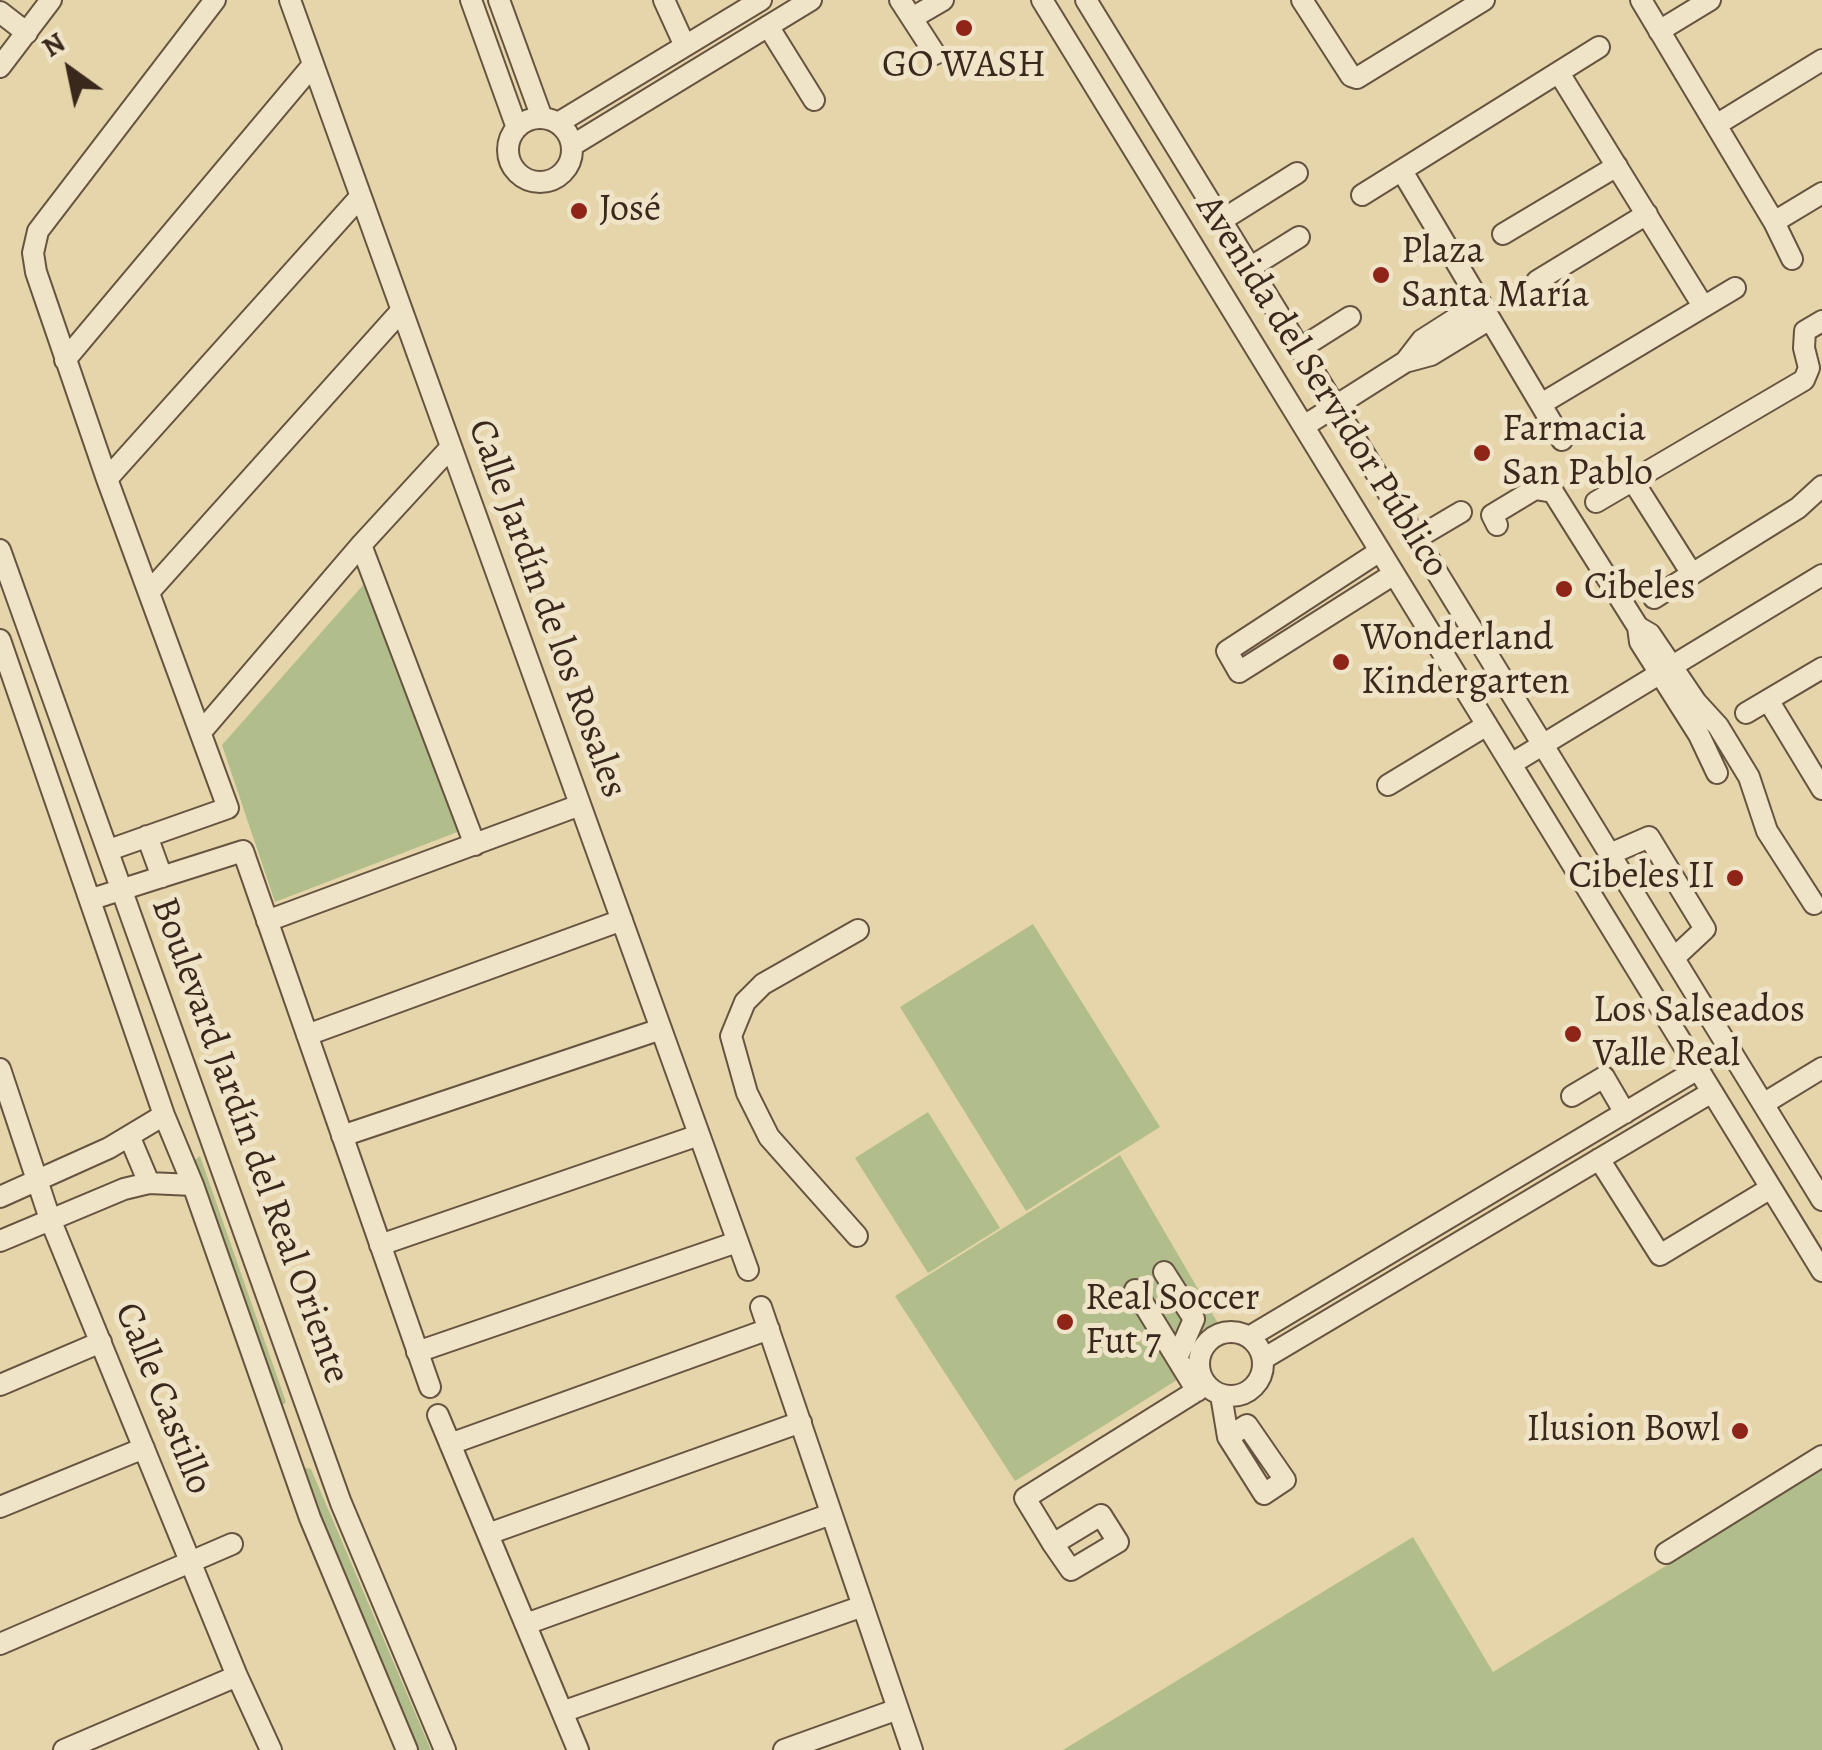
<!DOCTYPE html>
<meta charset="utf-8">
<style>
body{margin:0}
#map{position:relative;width:1822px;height:1750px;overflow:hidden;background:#e6d5aa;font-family:Alegreya,serif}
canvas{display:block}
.north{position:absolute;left:20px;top:20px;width:100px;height:100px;-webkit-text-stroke:8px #efe4c8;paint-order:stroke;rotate:327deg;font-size:28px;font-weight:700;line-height:40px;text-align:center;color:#3b281d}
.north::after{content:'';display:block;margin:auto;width:35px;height:45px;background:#3b281d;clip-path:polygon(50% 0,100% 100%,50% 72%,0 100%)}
</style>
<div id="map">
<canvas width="1822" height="1750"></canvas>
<div class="north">N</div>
</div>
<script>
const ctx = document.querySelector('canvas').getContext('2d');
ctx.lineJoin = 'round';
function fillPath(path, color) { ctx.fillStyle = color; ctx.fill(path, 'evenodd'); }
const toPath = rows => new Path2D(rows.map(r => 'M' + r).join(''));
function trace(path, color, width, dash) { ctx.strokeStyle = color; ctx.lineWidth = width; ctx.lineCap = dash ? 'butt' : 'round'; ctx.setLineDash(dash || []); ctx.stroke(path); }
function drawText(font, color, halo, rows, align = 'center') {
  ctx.font = font + ' Alegreya,serif'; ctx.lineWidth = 10; ctx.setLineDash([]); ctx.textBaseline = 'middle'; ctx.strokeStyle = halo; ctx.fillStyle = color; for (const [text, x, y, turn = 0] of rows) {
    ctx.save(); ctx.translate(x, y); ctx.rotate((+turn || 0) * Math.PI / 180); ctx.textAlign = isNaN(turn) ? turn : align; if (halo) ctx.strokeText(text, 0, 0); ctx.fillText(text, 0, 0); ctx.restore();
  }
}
fillPath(toPath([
 [364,584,460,831,275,902,222,745],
 [1033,924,1160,1127,1026,1211,900,1007],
 [928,1112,1000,1228,928,1273,855,1158],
 [1120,1155,1219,1325,1197,1342,1192,1353,1193,1370,1015,1481,895,1296],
 [200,1156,286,1402,282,1406,188,1165],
 [301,1467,311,1469,431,1750,415,1750,299,1477],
 [1822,1470,1822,1750,1063,1750,1413,1537,1493,1672]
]), '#b1be8c');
const minor = toPath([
 [290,0,748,1270],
 [471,0,517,128],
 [499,0,542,118],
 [664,0,685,46],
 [900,0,935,54],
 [1042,0,1822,1271],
 [1086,0,1822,1200],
 [1302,0,1351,76,1357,78,1484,0],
 [1641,0,1774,222,1792,259],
 [0,12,27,33],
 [912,18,943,0],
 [768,26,814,100],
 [1659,31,1710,0],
 [0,67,51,0],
 [1559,73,1703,306],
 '508 150a32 32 0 1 1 64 0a32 32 0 1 1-64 0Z',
 [558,123,761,0],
 [1716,125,1822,60],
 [573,145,811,0],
 [1402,171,1562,440],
 [1362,195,1599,47],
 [1222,220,1297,173],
 [1774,222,1822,193],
 [1503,234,1617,166],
 [1251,267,1299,237],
 [1537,281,1647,214],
 [1301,348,1350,317],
 [65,360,312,66],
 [1405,362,1422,340,1480,303],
 [1541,404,1735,288],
 [1304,426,1405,362,1431,355,1490,319],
 [107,479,360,197],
 [1633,481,1692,574,1798,508,1822,486],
 [1596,502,1804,380,1809,368,1804,348,1805,331,1822,321],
 [1497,525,1492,515,1535,489,1553,492,1638,627,1640,642,1699,735,1717,773],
 [1417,538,1461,512],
 [361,545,475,845],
 [0,550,341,1503,445,1750],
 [1380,551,1227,651,1239,672,1394,574],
 [149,592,401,311],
 [1654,598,1692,574],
 [1638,627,1650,634,1696,702,1718,726,1749,777,1767,831,1814,904],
 [0,640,164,1115,193,1185,310,1518,407,1750],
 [1768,700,1822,789],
 [1746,713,1822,668],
 [201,732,361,545,451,447],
 [1511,764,1822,575],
 [1388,785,1487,725],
 [147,836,162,877],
 [109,850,228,808,107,479,36,272,33,253,38,231,215,0],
 [1610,854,1649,837,1705,929,1674,958],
 [92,899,243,851,430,1387],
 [267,921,580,805],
 [307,1035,622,920],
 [0,1069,50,1219,237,1676,271,1750],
 [1572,1096,1604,1077,1625,1113],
 [1763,1104,1822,1068],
 [342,1136,661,1029],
 [130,1138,149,1183],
 [1599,1159,1660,1255,1771,1188],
 [0,1197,109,1148,164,1115],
 [857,1236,769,1137,747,1093,731,1036,745,1002,763,984,858,930],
 [0,1241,124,1189,149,1183,193,1185],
 [380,1245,699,1135],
 [1164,1272,1194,1319,1177,1358],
 [1135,1290,1197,1391],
 [761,1307,912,1750],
 '1199 1364a32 32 0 1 1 64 0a32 32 0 1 1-64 0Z',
 [1249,1337,1698,1069],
 [417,1352,737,1242],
 [1263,1359,1712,1092],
 [0,1385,101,1342],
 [1221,1395,1228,1437,1264,1494,1285,1480,1247,1425,1228,1437],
 [438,1415,578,1750],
 [450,1444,769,1329],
 [0,1507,144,1448],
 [488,1534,801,1422],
 [1053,1544,1101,1515,1118,1542,1071,1570,1053,1544,1025,1498,1206,1385],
 [1666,1553,1822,1456],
 [526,1624,831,1514],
 [0,1644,232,1544],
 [562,1712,863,1606],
 [64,1750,237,1676],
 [784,1750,898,1709]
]);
trace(minor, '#665340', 24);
trace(minor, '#efe4c8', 20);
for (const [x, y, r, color] of [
 [964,28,10,"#8f2418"],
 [579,211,10,"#8f2418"],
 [1381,275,10,"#8f2418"],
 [1482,453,10,"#8f2418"],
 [1564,589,10,"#8f2418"],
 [1341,662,10,"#8f2418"],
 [1735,878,10,"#8f2418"],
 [1573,1034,10,"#8f2418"],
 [1065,1322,10,"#8f2418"],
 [1740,1431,10,"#8f2418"]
]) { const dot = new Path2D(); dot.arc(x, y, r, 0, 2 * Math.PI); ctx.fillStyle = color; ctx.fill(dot); trace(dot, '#efe4c8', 4); }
drawText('38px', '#3b281d', '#efe4c8', [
 ["GO WASH",964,67,"center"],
 ["José",599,211],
 ["Plaza",1401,253],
 ["Santa María",1401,297],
 ["Farmacia",1502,431],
 ["San Pablo",1502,475],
 ["Cibeles",1584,589],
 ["Wonderland",1361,640],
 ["Kindergarten",1361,684],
 ["Cibeles II",1715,878,"right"],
 ["Los Salseados",1593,1012],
 ["Valle Real",1593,1056],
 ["Real Soccer",1085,1300],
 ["Fut 7",1085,1344],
 ["Ilusion Bowl",1720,1431,"right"]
], 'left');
drawText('38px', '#3b281d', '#efe4c8', [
 ["Avenida del Servidor Público",1321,387,58],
 ["Calle Jardín de los Rosales",546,609,70],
 ["Boulevard Jardín del Real Oriente",249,1141,70],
 ["Calle Castillo",162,1399,68]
]);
</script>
